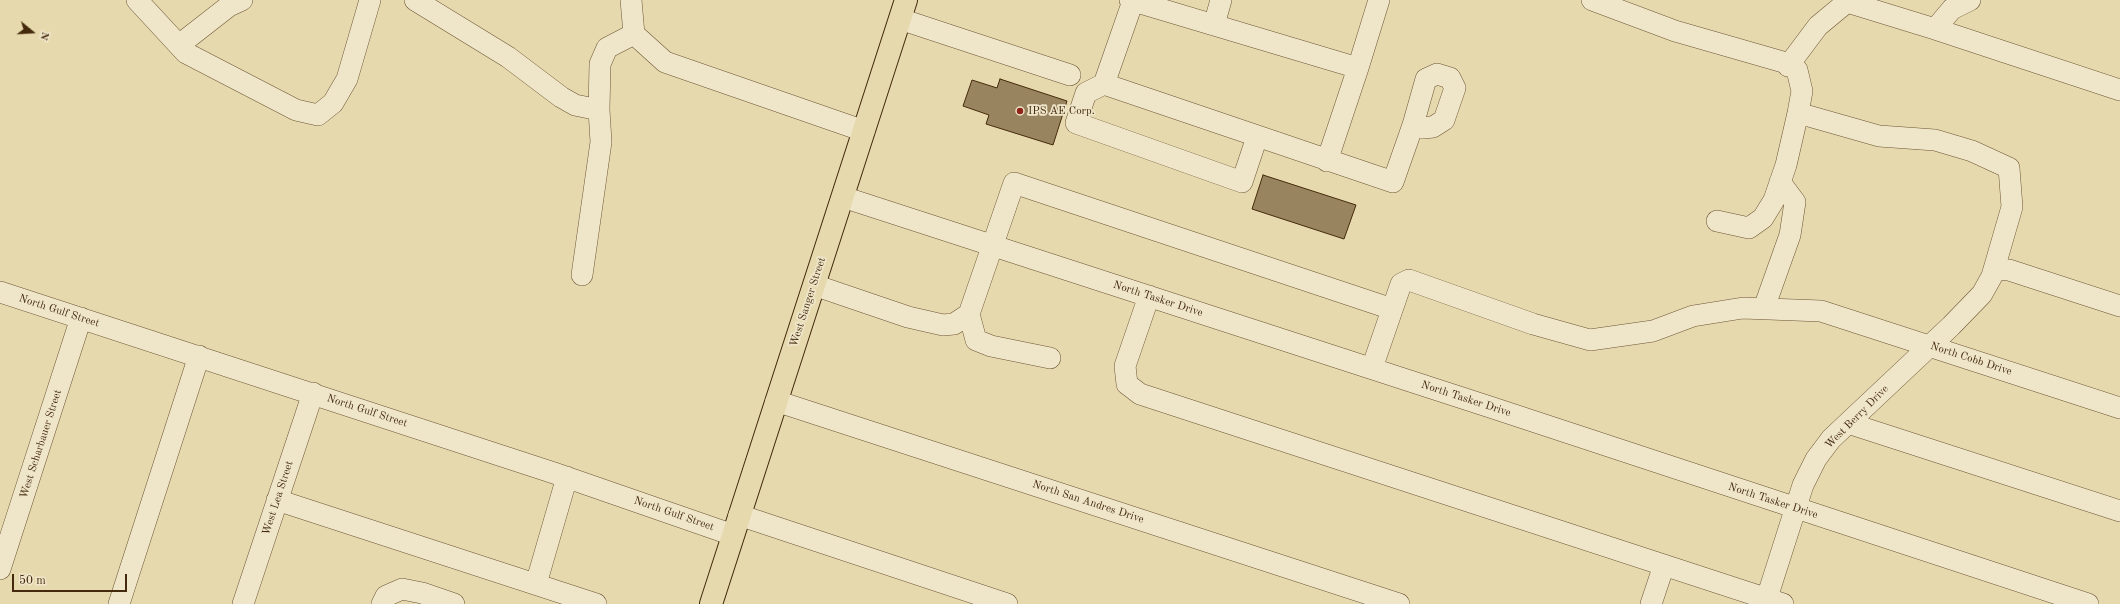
<!DOCTYPE html>
<style>
body{margin:0}
#map{position:relative;width:2120px;height:604px;overflow:hidden;background:#e6d9ad;font-family:"Old Standard TT",serif}
canvas{display:block}
.north{position:absolute;left:12px;top:12px;width:40px;height:40px;-webkit-text-stroke:3px #efe6ca;paint-order:stroke;rotate:108deg;font-size:11px;font-weight:700;line-height:16px;text-align:center;color:#44290c}
.north::after{content:'';display:block;margin:auto;width:14px;height:18px;background:#44290c;clip-path:polygon(50% 0,100% 100%,50% 72%,0 100%)}
.scale{position:absolute;left:12px;top:574px;width:115px;height:18px;box-sizing:border-box;border:2px solid #44290c;border-top:0;padding-left:5px;font-size:12px;line-height:14px;white-space:nowrap;color:#44290c;-webkit-text-stroke:3px #efe6ca;paint-order:stroke}
</style>
<div id="map">
<canvas width="2120" height="604"></canvas>
<div class="north">N</div>
<div class="scale">50 m</div>
</div>
<script>
const ctx = document.querySelector('canvas').getContext('2d');
ctx.lineJoin = 'round';
function fillPath(path, color) { ctx.fillStyle = color; ctx.fill(path, 'evenodd'); }
const toPath = rows => new Path2D(rows.map(r => 'M' + r).join(''));
function trace(path, color, width, dash) { ctx.strokeStyle = color; ctx.lineWidth = width; ctx.lineCap = dash ? 'butt' : 'round'; ctx.setLineDash(dash || []); ctx.stroke(path); }
function drawText(font, color, halo, rows, align = 'center') {
  ctx.font = font + ' "Old Standard TT",serif'; ctx.lineWidth = 3.5; ctx.setLineDash([]); ctx.textBaseline = 'middle'; ctx.strokeStyle = halo; ctx.fillStyle = color; for (const [text, x, y, turn = 0] of rows) {
    ctx.save(); ctx.translate(x, y); ctx.rotate((+turn || 0) * Math.PI / 180); ctx.textAlign = isNaN(turn) ? turn : align; if (halo) ctx.strokeText(text, 0, 0); ctx.fillText(text, 0, 0); ctx.restore();
  }
}
const building = toPath([
 [1000,79,1067,101,1053,145,986,124,989,115,963,106,972,80,997,88,1000,79],
 [1263,175,1356,205,1344,239,1252,209,1263,175]
]);
fillPath(building, '#988560');
trace(building, '#44290c', 1);
const minor = toPath([
 [137,0,186,53,296,110,318,115,333,103,347,79,370,0],
 [415,0,508,57,561,97,575,105,599,110],
 [631,0,634,34,665,62,864,131],
 [1130,0,1358,68,1379,0],
 [1592,0,1675,31,1783,62,1797,70,1802,91,1798,113,1786,165,1774,200,1763,218,1749,228,1717,221],
 [1133,1,1104,84,1393,182,1413,125,1426,79,1437,74,1450,78,1455,88,1444,120,1433,127,1424,128,1413,125],
 [900,19,1070,75],
 [1214,25,1221,0],
 [1935,29,2120,90],
 [179,45,229,6,242,0],
 [1788,66,1818,26,1847,2,1935,29,1952,9,1970,0],
 [1104,84,1086,93,1076,123,1242,182,1257,137],
 [1327,161,1358,68],
 [843,197,1490,407,2088,604],
 [1994,269,2009,270,2120,306],
 [582,275,601,142,599,110,600,64,607,48,634,34],
 [814,285,908,317,943,325,954,324,969,314],
 [0,292,554,473,733,535],
 [1149,296,1125,366,1127,384,1140,394,1783,604],
 [1764,308,1790,235,1795,202,1780,182],
 [1050,358,991,346,976,340,969,314,1014,183,1392,309],
 [1372,368,1401,284,1409,280,1533,324,1590,340,1653,331,1693,316,1743,308,1821,311,2120,408],
 [776,401,1399,604],
 [1848,423,2120,511],
 [277,500,596,604],
 [739,515,1007,604],
 [0,569,81,318],
 [536,584,567,477],
 [119,604,199,356],
 [243,604,313,393],
 [382,604,386,596,402,589,422,593,454,604],
 [1651,604,1664,565],
 [1765,604,1803,485,1816,459,1831,439,1951,326,1982,294,1992,276,2012,207,2009,168,1972,151,1935,140,1879,136,1798,113]
]);
const major = toPath([
 [711,604,906,0]
]);
trace(minor, '#6c5534', 22);
trace(major, '#44290c', 24);
trace(minor, '#efe6ca', 21);
trace(major, '#e6d9ad', 22);
for (const [x, y, r, color] of [
 [1020,111,4,"#8f2418"]
]) { const dot = new Path2D(); dot.arc(x, y, r, 0, 2 * Math.PI); ctx.fillStyle = color; ctx.fill(dot); trace(dot, '#efe6ca', 1.5); }
drawText('11px', '#44290c', '#efe6ca', [
 ["IPS AE Corp.",1028,111]
], 'left');
drawText('11px', '#44290c', '#efe6ca', [
 ["North Tasker Drive",1158,299,18],
 ["West Sanger Street",808,302,-72],
 ["North Gulf Street",59,311,18],
 ["North Cobb Drive",1971,359,18],
 ["North Tasker Drive",1466,399,18],
 ["North Gulf Street",367,411,18],
 ["West Berry Drive",1857,417,-45],
 ["West Scharbauer Street",41,444,-72],
 ["West Lea Street",278,498,-72],
 ["North Tasker Drive",1773,501,18],
 ["North San Andres Drive",1088,502,18],
 ["North Gulf Street",674,514,19]
]);
</script>
